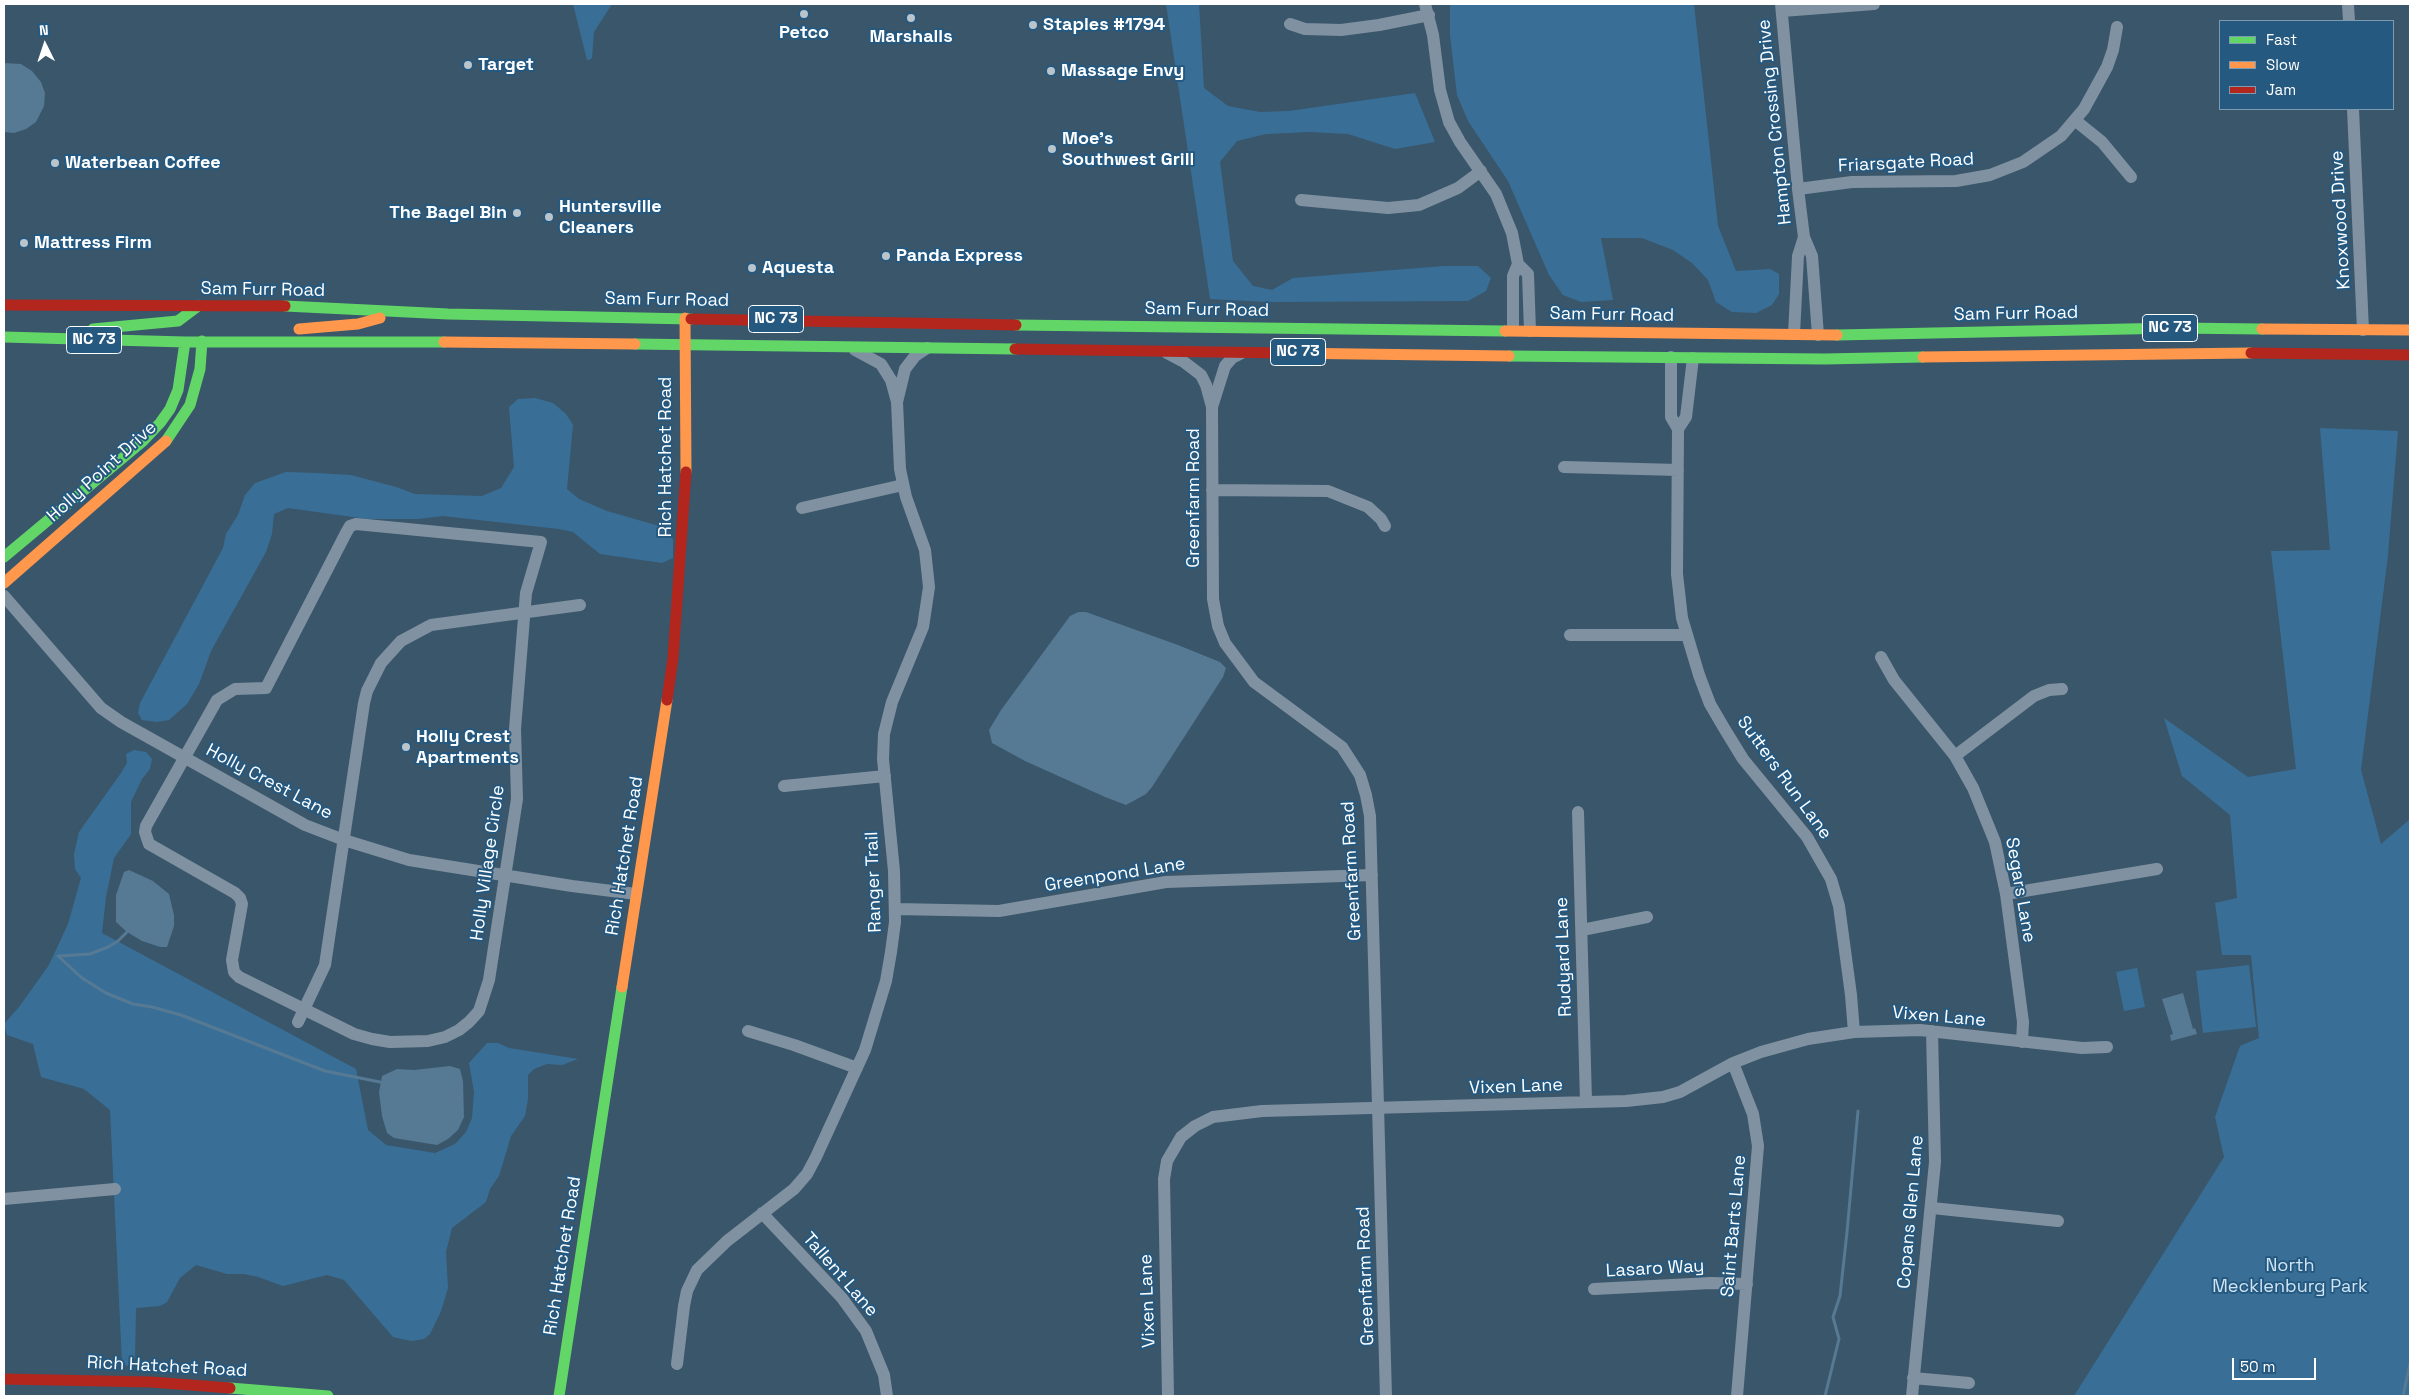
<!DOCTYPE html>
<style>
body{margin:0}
#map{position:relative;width:2414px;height:1400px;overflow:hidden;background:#3a566b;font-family:"Space Grotesk",sans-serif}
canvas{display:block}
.frame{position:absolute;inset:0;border:5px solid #fff;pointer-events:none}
.legend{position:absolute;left:2219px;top:20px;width:175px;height:90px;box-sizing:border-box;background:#255980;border:1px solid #7c9bb3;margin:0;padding:6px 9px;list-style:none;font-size:15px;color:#fff}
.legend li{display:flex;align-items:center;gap:10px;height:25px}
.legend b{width:25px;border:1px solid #7c9bb3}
.north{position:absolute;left:20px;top:20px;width:50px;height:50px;-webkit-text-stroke:4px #255980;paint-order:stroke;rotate:356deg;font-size:14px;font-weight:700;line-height:20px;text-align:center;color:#fff}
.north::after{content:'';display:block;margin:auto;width:18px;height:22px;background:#fff;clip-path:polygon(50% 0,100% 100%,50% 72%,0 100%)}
.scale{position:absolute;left:2232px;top:1358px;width:84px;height:22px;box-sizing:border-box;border:2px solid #fff;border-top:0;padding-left:6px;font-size:15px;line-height:18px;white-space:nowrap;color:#fff;-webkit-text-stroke:4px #255980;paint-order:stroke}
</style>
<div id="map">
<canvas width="2414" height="1400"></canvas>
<div class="frame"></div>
<ul class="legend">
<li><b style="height:6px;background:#63d668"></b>Fast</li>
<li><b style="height:6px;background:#ff974d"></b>Slow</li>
<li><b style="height:6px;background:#b3261e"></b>Jam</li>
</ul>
<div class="north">N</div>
<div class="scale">50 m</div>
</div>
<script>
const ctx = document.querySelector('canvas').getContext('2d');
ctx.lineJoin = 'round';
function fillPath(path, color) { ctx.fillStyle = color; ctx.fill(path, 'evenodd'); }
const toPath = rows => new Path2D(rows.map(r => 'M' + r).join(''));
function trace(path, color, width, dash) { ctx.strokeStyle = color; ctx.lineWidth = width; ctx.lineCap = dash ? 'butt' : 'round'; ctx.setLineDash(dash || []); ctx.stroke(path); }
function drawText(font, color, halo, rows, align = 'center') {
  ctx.font = font + ' "Space Grotesk",sans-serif'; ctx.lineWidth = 4; ctx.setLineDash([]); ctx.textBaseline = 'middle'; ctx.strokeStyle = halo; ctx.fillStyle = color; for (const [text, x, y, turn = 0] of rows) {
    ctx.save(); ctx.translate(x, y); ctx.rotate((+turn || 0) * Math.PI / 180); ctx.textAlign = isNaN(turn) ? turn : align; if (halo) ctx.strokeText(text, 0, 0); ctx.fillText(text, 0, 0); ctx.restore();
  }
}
fillPath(toPath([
 [573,4,612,4,594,32,592,58,589,60,587,60],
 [1166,4,1199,4,1204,88,1228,106,1260,112,1289,111,1415,93,1435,142,1395,149,1348,134,1310,132,1266,134,1237,141,1220,162,1233,261,1253,286,1272,290,1293,278,1444,266,1478,266,1491,278,1486,291,1468,301,1267,302,1210,299],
 [1450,4,1694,4,1718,226,1736,271,1770,269,1779,274,1779,294,1772,305,1756,313,1732,312,1716,302,1708,280,1692,263,1673,250,1642,238,1601,238,1613,300,1581,302,1563,295,1549,275,1508,181,1468,121,1457,95,1450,35],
 [535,398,553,403,566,414,573,425,567,489,579,499,607,511,666,528,673,540,673,558,662,563,600,554,573,532,559,529,443,516,418,519,367,519,288,508,274,514,272,534,266,552,211,651,199,684,187,704,169,720,157,722,142,720,138,713,140,703,223,548,226,534,238,515,245,495,255,483,286,472,317,473,351,475,396,487,415,494,482,496,501,488,514,467,509,407,518,399],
 [2320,428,2398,431,2388,555,2361,770,2381,844,2410,819,2410,1396,2074,1396,2224,1157,2215,1117,2240,1046,2259,1038,2251,955,2222,955,2215,903,2237,898,2230,815,2182,776,2164,718,2248,777,2296,769,2271,551,2330,550],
 [134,750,146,752,152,759,150,769,142,779,131,802,131,834,114,858,106,897,102,933,356,1069,368,1130,386,1145,435,1153,455,1144,466,1132,472,1118,474,1092,469,1063,487,1043,498,1043,509,1048,578,1059,562,1065,547,1064,534,1069,528,1075,528,1099,525,1116,511,1136,499,1176,490,1189,486,1202,452,1228,446,1252,448,1288,441,1311,430,1334,424,1339,411,1341,393,1337,344,1280,327,1275,283,1286,258,1277,244,1274,227,1274,196,1265,180,1278,167,1302,160,1306,136,1308,135,1357,133,1364,127,1366,122,1363,110,1110,84,1089,41,1077,33,1044,7,1035,4,1024,19,1007,49,965,68,924,81,878,75,869,74,854,79,832,121,773,127,763,126,754],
 [2249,965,2256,1027,2203,1033,2196,971],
 [2137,968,2145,1007,2124,1011,2116,972]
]), '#396f97');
fillPath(toPath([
 [4,63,21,64,32,71,41,82,45,93,44,106,36,122,26,129,14,133,4,132],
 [1078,612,1086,612,1178,645,1220,662,1226,668,1223,677,1152,787,1146,794,1126,805,1105,797,1025,761,992,743,989,730,1001,710,1070,616],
 [129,870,153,881,169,894,174,915,174,926,167,947,160,947,142,941,127,932,116,922,116,895,124,872],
 [2183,993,2193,1029,2195,1028,2197,1034,2171,1041,2170,1035,2173,1034,2162,999],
 [450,1066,460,1069,463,1081,464,1117,458,1130,448,1139,437,1145,394,1138,387,1133,382,1116,379,1092,382,1076,397,1069,414,1070]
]), '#567994');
trace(toPath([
 [58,956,82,978,106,993,133,1004,152,1007,181,1015,325,1071,380,1082],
 [59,956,90,954,108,947,118,941,127,932],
 [1825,1396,1839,1339,1833,1317,1840,1296,1847,1232,1858,1111],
 [2403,1396,2410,1364]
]), '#567994', 3);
trace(toPath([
 [1425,4,1433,35,1440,90,1449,122,1460,142,1496,194,1512,233,1518,264,1528,274,1530,331],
 [1781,4,1798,189,1804,237,1812,256,1818,335],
 [2348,4,2349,21],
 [1782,11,1874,4],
 [1290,24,1305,29,1341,30,1379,25,1429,15],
 [2353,109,2363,330],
 [2076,121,2102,142,2131,177],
 [1798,189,1852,182,1956,181,1990,175,2023,162,2061,136,2084,109,2107,67,2113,50,2117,27],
 [1301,200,1388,208,1419,205,1458,188,1481,171],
 [1513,330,1513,276,1518,264],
 [1794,334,1798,256,1804,237],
 [1167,353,1184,362,1201,375,1206,385,1212,407,1213,599,1218,626,1225,643,1254,682,1342,747,1360,775,1366,795,1370,816,1386,1396],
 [1671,357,1671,417,1678,429,1677,574,1682,618,1699,675,1710,704,1724,728,1743,759,1807,837,1831,879,1839,906,1851,995,1854,1032],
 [897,402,905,369,915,356,927,348],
 [1212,407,1225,366,1232,358,1242,353],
 [1678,429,1686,417,1693,358],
 [1564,467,1678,470],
 [1212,490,1328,491,1368,507,1381,519,1385,526],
 [802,508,903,485],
 [356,524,541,542,526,593,515,729,517,799,489,980,479,1011,469,1022,459,1030,445,1037,428,1041,390,1042,372,1039,354,1034,239,977,234,972,232,960,242,904,240,898,235,893,149,844,145,832,146,826,217,700,235,689,266,688,346,533,350,526,356,524],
 [4,596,101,708,121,722,305,825,344,840,409,860,572,886,636,894],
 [1570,635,1686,635],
 [1881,657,1894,680,1955,756,1973,788,1995,842,2006,894,2023,1022,2022,1042],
 [1955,756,2034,696,2049,690,2062,689],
 [784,786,885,776],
 [1578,812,1586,1101],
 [2006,894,2157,869],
 [895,909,999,911,1166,882,1372,875],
 [1582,930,1647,917],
 [298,1022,325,965,364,703,367,691,381,663,401,641,431,625,580,605],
 [748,1031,794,1045,857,1068],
 [1733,1063,1753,1114,1758,1146,1737,1396],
 [4,1199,115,1189],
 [1932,1208,2058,1221],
 [762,1213,842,1298,866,1331,884,1375,887,1396],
 [1594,1289,1711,1283,1747,1284],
 [677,1364,684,1306,687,1291,697,1270,727,1241,794,1189,807,1174,816,1157,865,1050,886,981,891,952,895,922,894,871,883,759,884,734,892,702,923,627,929,587,925,550,906,497,900,469,897,402,891,380,881,364,855,350],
 [1913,1378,1969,1383],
 [1168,1396,1164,1179,1167,1161,1181,1137,1195,1126,1213,1117,1262,1111,1626,1101,1663,1097,1680,1092,1733,1063,1761,1052,1808,1039,1854,1032,1920,1030,2082,1048,2107,1047],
 [1912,1396,1935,1162,1932,1031]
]), '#8092a1', 12);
trace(toPath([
 [285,306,448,314,691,319],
 [1016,325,1505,331],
 [93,329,178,321,198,306],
 [1837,335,2176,328,2262,329],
 [4,337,185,342,444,342],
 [635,344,1015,349],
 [1509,356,1824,359,1923,357],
 [166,441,190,405,200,369,202,341],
 [4,557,143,441,160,423,170,409,178,390,185,342],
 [230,1388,328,1396],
 [559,1396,622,987]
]), '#63d668', 11);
trace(toPath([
 [685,318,686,472],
 [299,329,358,324,380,318],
 [2262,329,2410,330],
 [1505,331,1837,335],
 [444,342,635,344],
 [1283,353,1509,356],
 [1923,357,2251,353],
 [4,583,166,441],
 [622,987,667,700]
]), '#ff974d', 11);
trace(toPath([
 [4,305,285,306],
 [691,319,1016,325],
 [1015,349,1283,353],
 [2251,353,2410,355],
 [667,700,673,658,686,472],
 [4,1379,151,1382,230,1388]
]), '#b3261e', 11);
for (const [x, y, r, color] of [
 [804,14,5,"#bac4cb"],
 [911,18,5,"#bac4cb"],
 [1033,25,5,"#bac4cb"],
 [468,65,5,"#bac4cb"],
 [1051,71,5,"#bac4cb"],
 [1052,149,5,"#bac4cb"],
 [55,163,5,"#bac4cb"],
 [517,213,5,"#bac4cb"],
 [549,217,5,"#bac4cb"],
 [24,243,5,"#bac4cb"],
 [886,256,5,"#bac4cb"],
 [752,268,5,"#bac4cb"],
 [406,747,5,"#bac4cb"]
]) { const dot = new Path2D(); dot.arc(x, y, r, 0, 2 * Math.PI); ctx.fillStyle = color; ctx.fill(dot); trace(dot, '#255980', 2); }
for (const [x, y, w] of [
 [776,319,55],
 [2170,328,55],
 [94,340,55],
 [1298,352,55]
]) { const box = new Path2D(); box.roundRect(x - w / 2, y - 13.5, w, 27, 4); ctx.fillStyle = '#255980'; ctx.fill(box); trace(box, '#fff', 1); }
drawText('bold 16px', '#fff', null, [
 ["NC 73",776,319],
 ["NC 73",2170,328],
 ["NC 73",94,340],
 ["NC 73",1298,352]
]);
drawText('bold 18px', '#fff', '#255980', [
 ["Staples #1794",1043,25],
 ["Petco",804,33,"center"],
 ["Marshalls",911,37,"center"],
 ["Target",478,65],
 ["Massage Envy",1061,71],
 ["Moe's",1062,139],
 ["Southwest Grill",1062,160],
 ["Waterbean Coffee",65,163],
 ["Huntersville",559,207],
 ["Cleaners",559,228],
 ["The Bagel Bin",507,213,"right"],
 ["Mattress Firm",34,243],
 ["Panda Express",896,256],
 ["Aquesta",762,268],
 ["Holly Crest",416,737],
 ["Apartments",416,758]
], 'left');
drawText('18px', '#fff', '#255980', [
 ["Hampton Crossing Drive",1775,122,-96],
 ["Friarsgate Road",1906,163,-3],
 ["Knoxwood Drive",2341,220,-93],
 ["Sam Furr Road",263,290,1],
 ["Sam Furr Road",667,300,1],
 ["Sam Furr Road",1207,310,1],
 ["Sam Furr Road",2016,314,-1],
 ["Sam Furr Road",1612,315,1],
 ["Rich Hatchet Road",666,457,-90],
 ["Holly Point Drive",102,472,-42],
 ["Greenfarm Road",1194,498,-90],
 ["Sutters Run Lane",1784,778,54],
 ["Holly Crest Lane",269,782,28],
 ["Rich Hatchet Road",625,856,-81],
 ["Holly Village Circle",488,863,-82],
 ["Greenfarm Road",1352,871,-93],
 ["Greenpond Lane",1115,875,-9],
 ["Ranger Trail",874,882,-92],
 ["Segars Lane",2020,890,80],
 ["Rudyard Lane",1564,957,-92],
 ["Vixen Lane",1939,1017,5],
 ["Vixen Lane",1516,1087,-2],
 ["Copans Glen Lane",1911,1212,-85],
 ["Saint Barts Lane",1734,1226,-85],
 ["Rich Hatchet Road",563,1256,-81],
 ["Lasaro Way",1655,1269,-3],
 ["Tallent Lane",840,1275,49],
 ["Greenfarm Road",1366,1276,-92],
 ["Vixen Lane",1148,1301,-92],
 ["Rich Hatchet Road",167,1367,3]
]);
drawText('18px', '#cfe5f5', '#255980', [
 ["North",2290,1266],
 ["Mecklenburg Park",2290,1287]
]);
</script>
